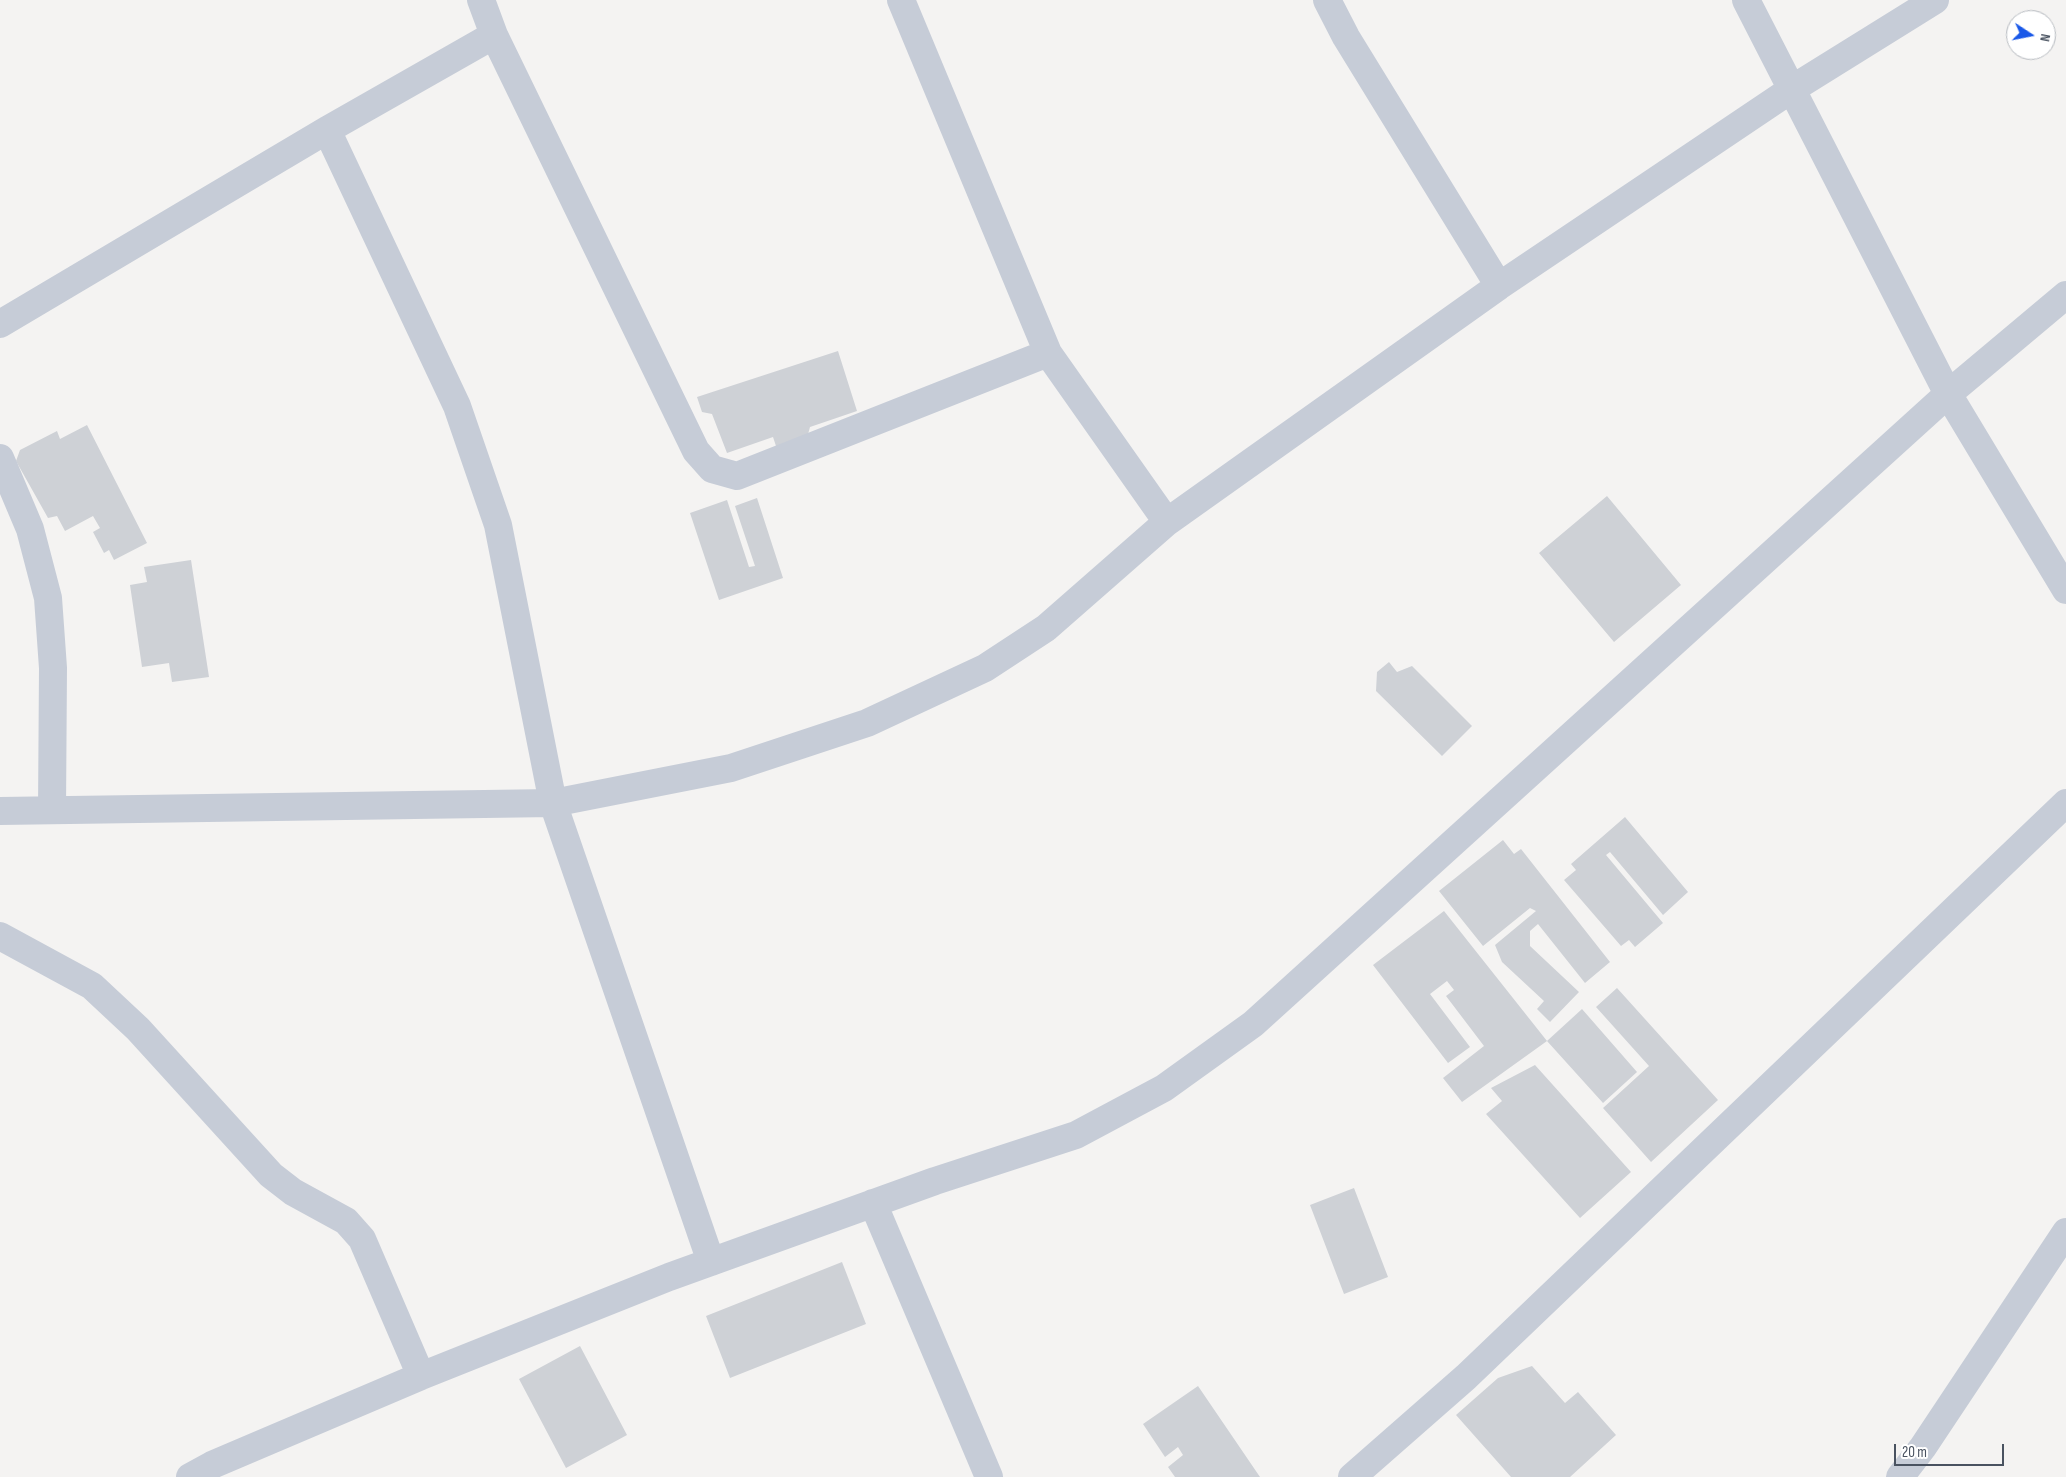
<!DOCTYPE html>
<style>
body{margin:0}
#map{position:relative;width:2066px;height:1477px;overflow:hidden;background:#f4f3f2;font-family:"Sofia Sans Condensed",sans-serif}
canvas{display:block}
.north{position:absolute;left:2006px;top:10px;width:50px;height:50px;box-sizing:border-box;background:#fff;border:1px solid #b6babf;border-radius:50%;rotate:101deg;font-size:14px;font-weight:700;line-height:20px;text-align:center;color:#495260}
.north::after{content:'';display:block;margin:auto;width:18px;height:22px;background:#1958e8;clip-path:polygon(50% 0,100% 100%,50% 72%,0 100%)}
.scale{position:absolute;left:1894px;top:1444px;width:110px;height:22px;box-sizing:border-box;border:2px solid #495260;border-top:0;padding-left:6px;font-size:15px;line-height:18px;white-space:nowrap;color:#495260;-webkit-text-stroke:4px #fff;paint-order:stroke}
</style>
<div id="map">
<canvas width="2066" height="1477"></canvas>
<div class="north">N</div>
<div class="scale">20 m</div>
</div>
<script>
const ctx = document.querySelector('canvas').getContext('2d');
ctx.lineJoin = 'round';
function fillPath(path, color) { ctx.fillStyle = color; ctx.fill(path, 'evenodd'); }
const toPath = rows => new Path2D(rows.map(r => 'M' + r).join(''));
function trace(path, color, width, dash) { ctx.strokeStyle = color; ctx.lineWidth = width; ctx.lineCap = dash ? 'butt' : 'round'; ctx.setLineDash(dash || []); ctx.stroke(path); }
fillPath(toPath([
 [838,351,857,411,810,427,807,438,777,449,773,437,727,453,712,414,702,412,697,397],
 [87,425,147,543,114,560,109,550,104,553,93,532,100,528,93,516,65,531,57,516,48,518,16,461,20,450,57,431,60,439],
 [1607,496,1681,585,1614,642,1539,553],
 [757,498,783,578,719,600,690,513,727,500,749,567,755,566,735,506],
 [191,560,209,677,172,682,169,663,142,667,130,585,147,582,144,567],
 [1389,662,1397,672,1412,666,1472,726,1442,756,1376,691,1377,672],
 [1625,817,1688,892,1663,915,1610,852,1606,855,1663,923,1635,947,1629,940,1621,946,1564,880,1576,870,1571,864],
 [1503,840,1514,854,1521,849,1610,962,1585,983,1538,924,1530,931,1530,946,1579,992,1550,1022,1537,1009,1544,1001,1502,962,1495,945,1536,911,1530,908,1483,946,1439,891],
 [1444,911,1547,1041,1462,1102,1443,1078,1484,1046,1446,996,1454,990,1447,981,1430,994,1470,1047,1448,1063,1373,965],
 [1617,988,1718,1100,1651,1162,1603,1108,1649,1066,1596,1007],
 [1582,1009,1637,1072,1603,1103,1547,1041],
 [1535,1065,1631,1172,1580,1218,1486,1114,1502,1101,1491,1088],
 [1354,1188,1388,1277,1344,1294,1310,1205],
 [842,1262,866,1324,730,1378,706,1316],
 [580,1346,627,1435,566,1468,519,1379],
 [1532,1366,1565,1403,1578,1392,1616,1435,1570,1477,1511,1477,1456,1415,1498,1378],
 [1198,1386,1260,1477,1175,1477,1168,1467,1183,1455,1178,1447,1165,1457,1143,1424]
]), '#ced1d6');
trace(toPath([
 [481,0,494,35,696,451,712,469,737,476,1048,353],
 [901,0,1048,353,1167,522],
 [1327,0,1346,37,1499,286],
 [1746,0,1948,394,2066,590],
 [327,130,457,406,498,525,553,803,711,1262],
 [0,324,327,130,494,35],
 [0,458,30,529,48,598,53,668,52,810],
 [0,811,553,803,731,768,867,723,985,668,1046,628,1167,522,1499,286,1792,89,1935,0],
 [0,936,92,986,138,1029,271,1175,293,1192,346,1221,362,1239,421,1376],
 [873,1203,989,1477],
 [190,1477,212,1465,421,1376,669,1277,935,1181,1076,1135,1164,1088,1253,1024,1948,394,2066,295],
 [1352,1477,1466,1377,2066,803],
 [1900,1477,1923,1447,2066,1232]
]), '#c6ccd7', 28);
</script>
